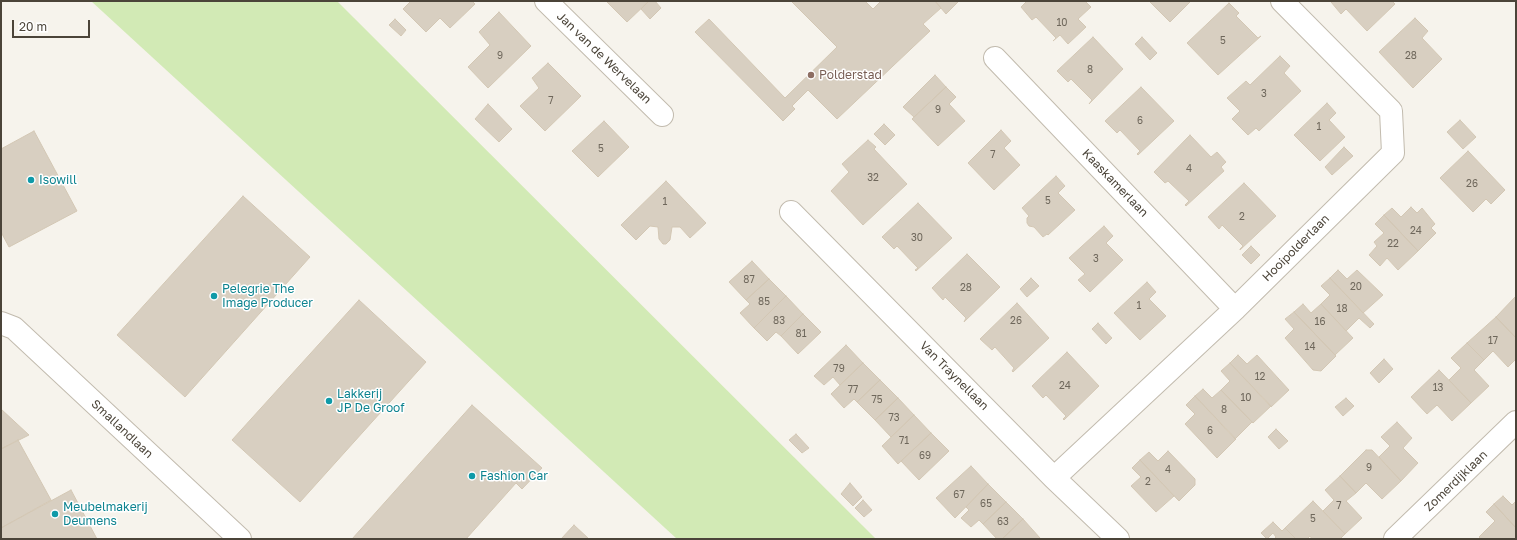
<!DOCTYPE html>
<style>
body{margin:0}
#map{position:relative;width:1517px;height:540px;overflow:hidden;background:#f6f3ec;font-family:"Golos Text",sans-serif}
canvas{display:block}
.frame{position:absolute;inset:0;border:2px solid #4b4439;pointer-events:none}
.scale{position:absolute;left:12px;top:20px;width:78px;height:18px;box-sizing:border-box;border:2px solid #4b4439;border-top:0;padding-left:5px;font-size:12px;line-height:14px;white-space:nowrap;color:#4b4439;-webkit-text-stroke:3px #fff;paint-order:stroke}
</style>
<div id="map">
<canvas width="1517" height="540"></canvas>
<div class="frame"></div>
<div class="scale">20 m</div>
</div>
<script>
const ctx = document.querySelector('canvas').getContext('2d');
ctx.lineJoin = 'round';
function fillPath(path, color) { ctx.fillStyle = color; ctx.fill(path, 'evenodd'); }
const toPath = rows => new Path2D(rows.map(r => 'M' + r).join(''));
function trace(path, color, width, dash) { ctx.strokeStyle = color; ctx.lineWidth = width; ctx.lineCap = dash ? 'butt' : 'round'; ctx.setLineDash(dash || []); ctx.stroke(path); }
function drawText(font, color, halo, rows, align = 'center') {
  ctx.font = font + ' "Golos Text",sans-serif'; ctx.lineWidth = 3; ctx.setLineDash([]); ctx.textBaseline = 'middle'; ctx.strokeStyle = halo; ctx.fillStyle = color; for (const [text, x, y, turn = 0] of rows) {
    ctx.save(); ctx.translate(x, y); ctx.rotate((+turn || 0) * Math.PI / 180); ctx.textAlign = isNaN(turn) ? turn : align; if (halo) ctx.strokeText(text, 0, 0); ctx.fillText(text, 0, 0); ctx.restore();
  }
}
fillPath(toPath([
 [91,1,337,1,876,539,677,539]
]), '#d2eab5');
const building = toPath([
 [411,1,472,1,475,4,450,28,440,18,426,32,403,9,411,1],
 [606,1,649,1,627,22,606,1],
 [649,1,655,1,661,8,650,19,641,9,649,1],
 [791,1,865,1,873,9,881,1,935,1,941,8,923,24,930,31,837,119,808,90,792,106,795,109,783,121,695,32,709,19,785,98,837,47,791,1],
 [935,1,959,1,946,14,935,1],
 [1027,1,1085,1,1091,7,1078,19,1086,27,1068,44,1060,35,1053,41,1056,38,1036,17,1032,20,1021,7,1027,1],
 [1149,1,1191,1,1170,22,1149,1],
 [1332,1,1392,1,1395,4,1367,31,1346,9,1341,14,1331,2,1332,1],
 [1229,3,1239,13,1236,16,1258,38,1261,36,1218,75,1187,43,1229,3],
 [499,12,531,46,488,88,468,67,490,45,479,32,499,12],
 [1415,18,1428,31,1422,38,1442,59,1413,88,1379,52,1415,18],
 [395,19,406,30,401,36,389,25,395,19],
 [1093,37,1123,69,1089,104,1092,100,1071,79,1068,82,1057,71,1093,37],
 [1142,37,1157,53,1150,60,1135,44,1142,37],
 [1280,56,1290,66,1284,73,1301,91,1259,131,1256,128,1248,135,1232,119,1240,111,1227,98,1246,81,1250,85,1280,56],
 [548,63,581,96,545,131,520,106,539,88,532,78,548,63],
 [935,75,946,87,914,117,903,107,935,75],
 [946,87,956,97,949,104,965,121,938,146,912,119,946,87],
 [1141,87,1174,121,1138,155,1137,154,1140,151,1120,130,1117,133,1105,121,1141,87],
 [1327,103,1336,113,1329,120,1345,137,1320,161,1294,135,1327,103],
 [488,104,512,129,499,142,475,119,488,104],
 [1460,120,1476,137,1463,149,1447,132,1460,120],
 [604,121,629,147,598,177,572,151,604,121],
 [884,124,895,135,885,145,874,134,884,124],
 [1001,130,1011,141,1004,148,1020,165,994,190,968,163,1001,130],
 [34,131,77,211,9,247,1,232,1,149,34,131],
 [1190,135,1211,157,1217,152,1226,162,1221,167,1224,171,1186,206,1185,205,1189,201,1168,181,1165,183,1154,172,1190,135],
 [868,140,876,147,874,149,907,184,863,225,831,191,849,172,842,164,868,140],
 [1344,147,1353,156,1332,175,1325,167,1344,147],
 [1468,151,1505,190,1491,204,1486,199,1473,212,1440,178,1468,151],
 [1056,176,1065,186,1058,193,1075,210,1048,235,1047,234,1043,237,1034,227,1029,226,1027,223,1027,218,1029,216,1022,208,1056,176],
 [666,181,706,223,690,238,680,227,672,227,670,240,666,244,663,244,659,239,658,227,650,226,636,240,621,225,666,181],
 [1244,183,1276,216,1240,250,1240,249,1243,246,1222,225,1219,229,1208,217,1244,183],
 [243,196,310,257,185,397,117,335,243,196],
 [918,203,952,238,916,271,915,270,918,268,897,246,894,249,882,237,918,203],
 [1411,207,1417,213,1422,208,1435,224,1431,228,1436,233,1418,251,1384,215,1392,208,1401,217,1411,207],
 [1384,215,1418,251,1398,270,1387,258,1380,266,1369,255,1377,246,1374,242,1384,233,1375,224,1384,215],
 [1104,226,1113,236,1106,243,1123,260,1090,292,1078,280,1085,274,1069,258,1104,226],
 [1251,246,1260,255,1251,264,1242,255,1251,246],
 [967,254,1000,287,964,322,966,318,945,297,943,300,932,288,967,254],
 [752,261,769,279,746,300,729,282,752,261],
 [1338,270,1347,279,1357,270,1383,295,1363,313,1330,278,1338,270],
 [1031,278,1039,286,1027,297,1020,289,1031,278],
 [1330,278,1374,324,1370,328,1359,318,1346,331,1321,304,1330,295,1321,286,1330,278],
 [769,279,786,296,754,328,740,313,750,304,746,300,769,279],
 [1147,282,1156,292,1149,299,1166,316,1140,340,1114,313,1147,282],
 [786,296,803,314,781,336,776,332,767,341,754,328,786,296],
 [1516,296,1516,338,1496,317,1516,296],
 [359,300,426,362,300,502,232,440,359,300],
 [1017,303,1049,338,1013,372,1012,371,1014,368,995,347,992,350,980,339,1017,303],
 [1303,304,1311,313,1321,304,1353,338,1335,355,1294,312,1303,304],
 [1294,312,1336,356,1321,371,1313,370,1285,338,1294,329,1285,319,1294,312],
 [803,314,821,332,798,354,781,336,803,314],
 [1496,317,1516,338,1516,359,1508,367,1493,351,1484,360,1467,343,1496,317],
 [1098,323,1112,338,1106,344,1092,329,1098,323],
 [1467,343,1484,360,1474,370,1489,386,1471,403,1449,380,1461,368,1451,358,1467,343],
 [846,345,863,363,840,385,833,377,824,385,814,376,846,345],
 [1067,352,1099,386,1064,420,1063,419,1066,416,1046,395,1043,398,1032,386,1067,352],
 [1238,355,1247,364,1257,355,1289,390,1271,407,1230,363,1238,355],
 [1384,359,1393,369,1379,383,1370,373,1384,359],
 [863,363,880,380,857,402,854,399,844,408,831,394,863,363],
 [1230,363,1271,406,1253,423,1221,390,1230,381,1221,371,1230,363],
 [1439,370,1471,403,1452,421,1437,405,1427,414,1411,397,1439,370],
 [880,380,898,398,875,420,857,402,880,380],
 [1203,389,1212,398,1221,390,1252,422,1235,439,1195,396,1203,389],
 [1195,396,1236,439,1217,458,1185,424,1195,414,1186,405,1195,396],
 [898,398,914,415,891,437,875,420,898,398],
 [1346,398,1354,406,1343,416,1335,407,1346,398],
 [472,405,542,468,522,489,516,483,466,539,352,539,472,405],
 [1,409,29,435,1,449,1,409],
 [914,415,931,433,898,464,882,446,914,415],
 [1397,422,1412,438,1403,448,1418,463,1401,481,1379,457,1390,446,1381,437,1397,422],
 [1276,429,1288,441,1279,449,1268,437,1276,429],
 [931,433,949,451,919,480,901,461,931,433],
 [796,434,809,448,802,453,789,440,796,434],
 [18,440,51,500,1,528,1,449,18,440],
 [1366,450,1372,450,1401,481,1382,499,1366,483,1356,493,1340,476,1366,450],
 [1168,451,1195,479,1195,485,1179,501,1140,460,1149,452,1158,461,1168,451],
 [1140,460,1174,496,1156,512,1131,486,1141,477,1132,468,1140,460],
 [971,466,988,484,955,518,936,498,971,466],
 [1340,476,1356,493,1346,501,1362,518,1345,534,1323,511,1334,500,1325,490,1340,476],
 [850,483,862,497,853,506,841,494,850,483],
 [988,484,1006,502,983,524,979,520,971,527,961,518,969,510,966,507,988,484],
 [71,490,97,539,1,539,1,528,71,490],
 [1503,496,1512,505,1516,501,1516,528,1494,504,1503,496],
 [863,500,872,510,864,517,855,508,863,500],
 [1313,501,1345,534,1340,539,1312,539,1310,536,1307,539,1296,539,1285,528,1313,501],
 [1006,502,1023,519,1002,539,997,539,983,524,1006,502],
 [1494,504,1516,528,1516,539,1481,539,1479,537,1495,521,1486,512,1494,504],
 [1023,519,1040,538,1039,539,1002,539,1023,519],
 [1273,522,1282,531,1285,528,1296,539,1274,539,1276,537,1273,533,1267,539,1261,533,1273,522],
 [574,525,589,539,561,539,574,525]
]);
fillPath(building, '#d8cfc1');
trace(building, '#d3c7b4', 1);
const minor = toPath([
 [546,1,662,115],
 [995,58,1235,309],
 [791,212,1054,478,1118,539],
 [1,323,14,328,240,539],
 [1054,478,1235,309,1393,153,1391,111,1282,1],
 [1395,539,1516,422]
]);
trace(minor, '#c2bbae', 24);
trace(minor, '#fff', 22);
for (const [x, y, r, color] of [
 [811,75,4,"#8d6e63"],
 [31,180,4,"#0f9aa8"],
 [214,296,4,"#0f9aa8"],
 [329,401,4,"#0f9aa8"],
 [472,476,4,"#0f9aa8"],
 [55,514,4,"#0f9aa8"]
]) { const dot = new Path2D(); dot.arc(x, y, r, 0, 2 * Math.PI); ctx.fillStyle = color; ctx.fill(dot); trace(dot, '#fff', 1.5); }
drawText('10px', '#6e675b', null, [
 ["10",1062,23],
 ["5",1223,41],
 ["9",500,56],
 ["28",1411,56],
 ["8",1090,70],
 ["3",1264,94],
 ["7",551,101],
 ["9",938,110],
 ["6",1140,121],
 ["1",1319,127],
 ["5",601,149],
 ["7",993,155],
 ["4",1189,169],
 ["32",873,178],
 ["26",1472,184],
 ["5",1048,201],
 ["1",665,202],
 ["2",1242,217],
 ["24",1416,231],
 ["30",917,238],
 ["22",1393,244],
 ["3",1096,259],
 ["87",749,280],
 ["20",1356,287],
 ["28",966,288],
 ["85",764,302],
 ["1",1139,306],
 ["18",1342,309],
 ["83",779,321],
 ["26",1016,321],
 ["16",1320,322],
 ["81",801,334],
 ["17",1493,341],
 ["14",1310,347],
 ["79",839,369],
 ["12",1260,377],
 ["24",1065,386],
 ["13",1438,388],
 ["77",853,390],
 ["10",1246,398],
 ["75",877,400],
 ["8",1224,410],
 ["73",894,418],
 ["6",1210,431],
 ["71",904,441],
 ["69",925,456],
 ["9",1369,468],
 ["4",1168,470],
 ["2",1148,482],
 ["67",959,495],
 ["65",986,504],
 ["7",1339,506],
 ["5",1313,519],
 ["63",1003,522]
]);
drawText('12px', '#4b4439', '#fff', [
 ["Jan van de Wervelaan",604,58,44],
 ["Kaaskamerlaan",1115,183,46],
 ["Hooipolderlaan",1296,248,-45],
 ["Van Traynellaan",954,376,45],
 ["Smallandlaan",122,429,43],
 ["Zomerdijklaan",1456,481,-44]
]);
drawText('12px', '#785e54', '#fff', [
 ["Polderstad",819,75]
], 'left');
drawText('12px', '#0d838f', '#fff', [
 ["Isowill",39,180],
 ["Pelegrie The",222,289],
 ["Image Producer",222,303],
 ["Lakkerij",337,394],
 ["JP De Groof",337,408],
 ["Fashion Car",480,476],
 ["Meubelmakerij",63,507],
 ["Deumens",63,521]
], 'left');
</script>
